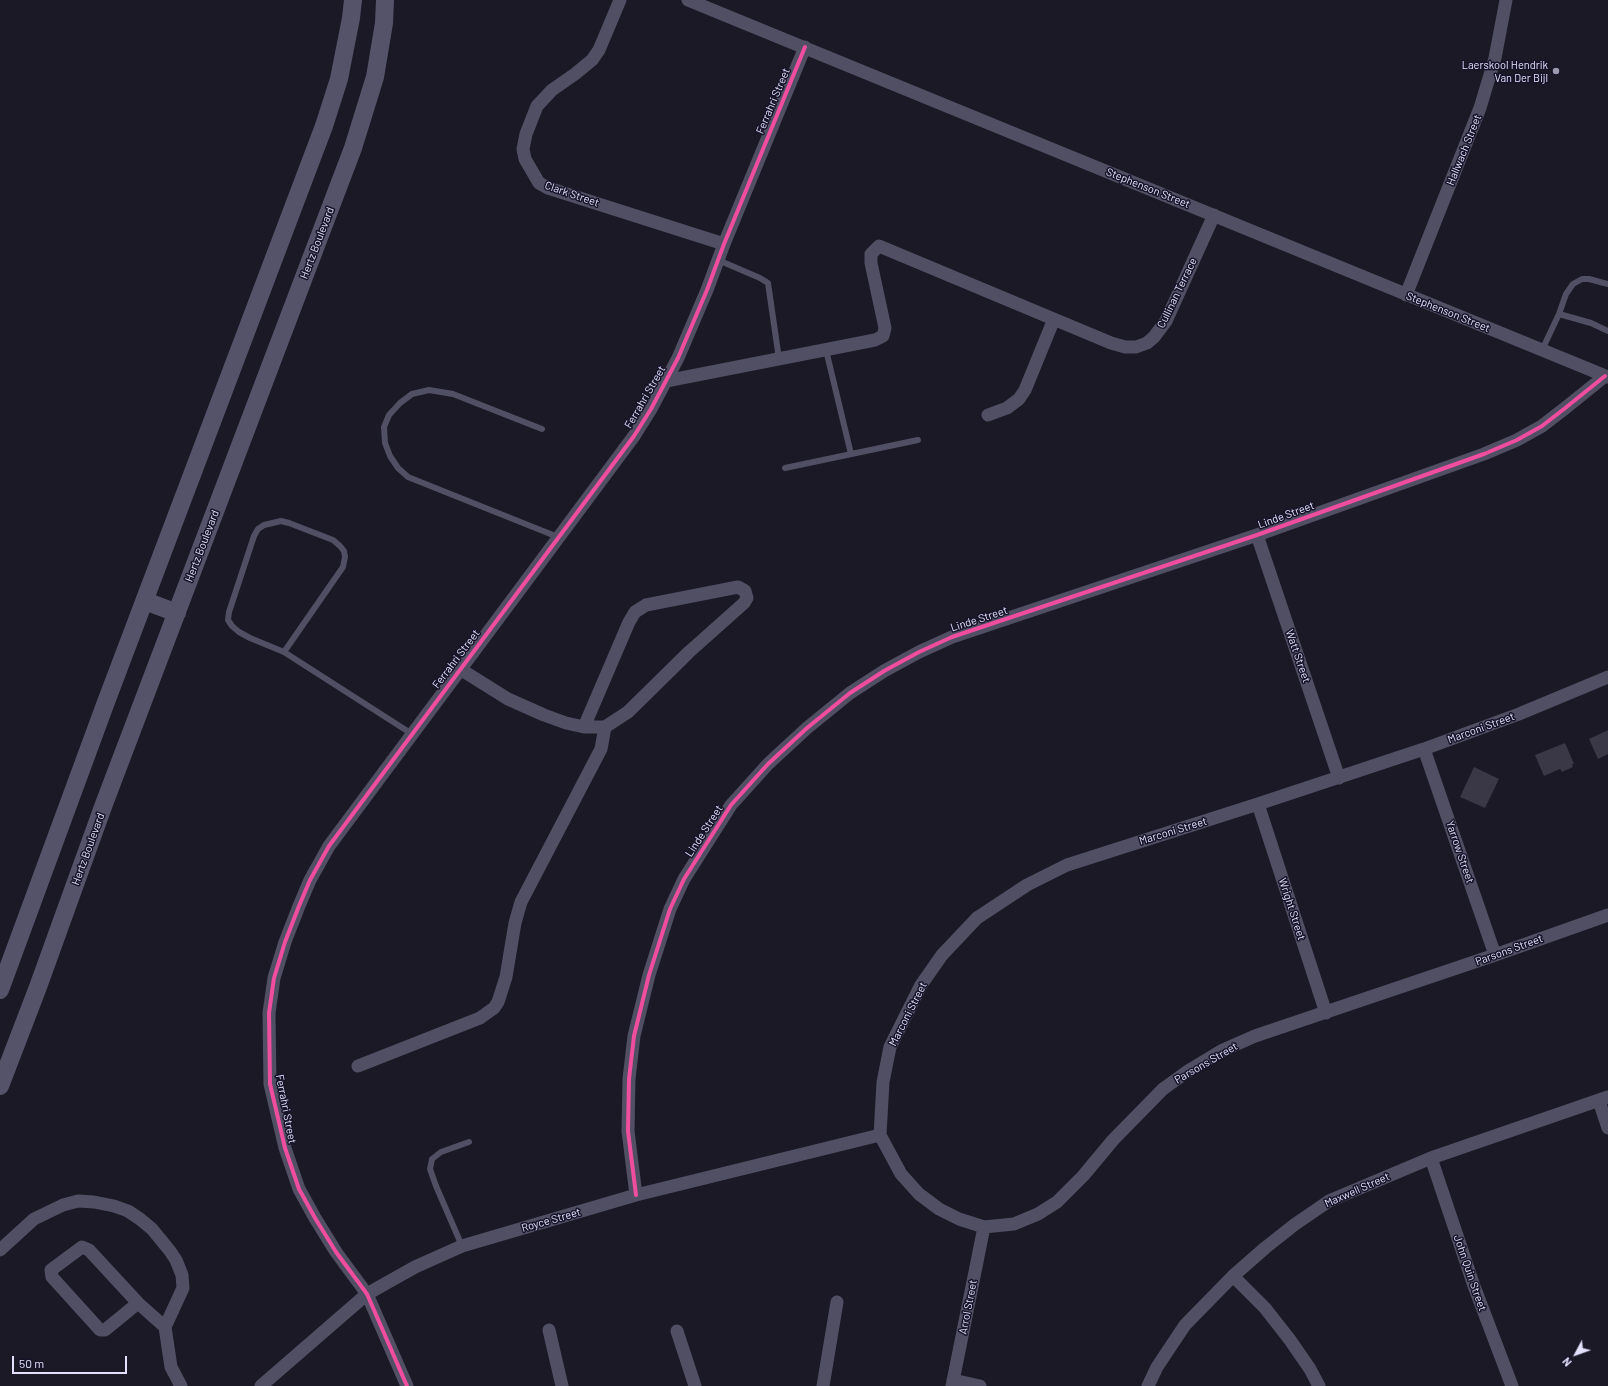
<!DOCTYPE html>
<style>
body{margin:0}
#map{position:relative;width:1608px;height:1386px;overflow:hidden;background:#1a1925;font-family:Barlow,sans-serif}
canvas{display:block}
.north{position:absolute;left:1556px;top:1334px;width:40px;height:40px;-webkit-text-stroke:3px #17142a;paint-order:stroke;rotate:229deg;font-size:11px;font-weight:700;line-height:16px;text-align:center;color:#e2e0fc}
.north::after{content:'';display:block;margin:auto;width:14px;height:18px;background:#e2e0fc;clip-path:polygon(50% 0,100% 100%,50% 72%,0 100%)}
.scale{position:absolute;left:12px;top:1356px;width:115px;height:18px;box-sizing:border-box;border:2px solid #e2e0fc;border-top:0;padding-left:5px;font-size:12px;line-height:14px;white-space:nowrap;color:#e2e0fc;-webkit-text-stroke:3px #17142a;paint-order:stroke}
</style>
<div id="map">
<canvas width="1608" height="1386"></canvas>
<div class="north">N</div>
<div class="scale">50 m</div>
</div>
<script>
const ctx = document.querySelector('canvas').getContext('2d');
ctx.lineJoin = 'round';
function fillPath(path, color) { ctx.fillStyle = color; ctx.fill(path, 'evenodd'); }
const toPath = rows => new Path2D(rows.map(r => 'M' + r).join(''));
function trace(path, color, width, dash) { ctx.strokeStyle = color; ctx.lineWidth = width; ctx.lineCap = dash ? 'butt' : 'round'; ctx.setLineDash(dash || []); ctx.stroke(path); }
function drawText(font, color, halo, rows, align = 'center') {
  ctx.font = font + ' Barlow,sans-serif'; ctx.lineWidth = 3; ctx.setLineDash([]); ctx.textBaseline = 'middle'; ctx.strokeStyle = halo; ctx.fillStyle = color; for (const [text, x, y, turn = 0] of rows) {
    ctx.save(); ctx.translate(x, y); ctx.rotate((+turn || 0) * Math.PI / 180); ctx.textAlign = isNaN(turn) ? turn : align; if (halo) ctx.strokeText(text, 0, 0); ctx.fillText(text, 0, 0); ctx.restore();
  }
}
fillPath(toPath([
 [1608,730,1608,754,1598,759,1589,739],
 [1565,743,1574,764,1572,764,1573,767,1562,772,1560,769,1544,776,1535,755],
 [1474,767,1499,779,1485,808,1460,797]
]), '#3a3846');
trace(toPath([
 [718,260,760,278,768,283,779,359],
 [1559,314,1591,323,1608,331],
 [826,350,851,454],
 [1542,350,1559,314,1566,294,1573,284,1582,279,1589,279,1608,284],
 [542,429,453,394,429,390,412,394,400,403,389,415,384,427,385,443,390,456,398,468,408,477,558,537],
 [785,468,918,440],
 [284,652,343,567,345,557,344,551,340,546,333,540,289,523,281,521,264,525,258,529,254,536,229,612,228,620,232,626,239,632,250,638,284,652,412,734],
 [462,1246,436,1186,430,1169,432,1159,441,1152,469,1142]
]), '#504f64', 6);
trace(toPath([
 [620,0,599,50,592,60,575,74,552,90,537,106,526,134,523,149,525,159,539,183,548,188,724,244],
 [688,0,1608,377],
 [1406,295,1480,108,1495,58,1506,0],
 [666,381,875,340,883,336,885,328,871,263,871,254,879,246,1111,343,1125,347,1136,347,1147,343,1154,337,1166,321,1214,215],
 [988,415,1007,408,1019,399,1025,390,1054,319],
 [1257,535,1339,778],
 [460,669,508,699,544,715,566,723,584,727,605,727,628,712,689,652,744,603,747,598,745,591,738,587,646,605,635,612,629,622,584,727],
 [1424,749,1495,955],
 [1258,804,1326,1013],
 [358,1066,480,1018,494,1008,498,1002,506,977,515,923,521,902,601,749,605,727],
 [1599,1101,1608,1128],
 [880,1135,883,1082,890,1047,921,985,942,955,977,918,1027,885,1067,865,1258,804,1424,749,1519,714,1608,677],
 [880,1135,901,1174,919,1194,939,1209,959,1219,984,1227,1014,1224,1038,1214,1057,1202,1083,1176,1113,1140,1163,1089,1188,1071,1221,1051,1255,1036,1495,955,1608,915],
 [1431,1158,1474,1286,1512,1386],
 [636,1195,628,1131,629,1079,634,1036,649,975,670,909,684,879,731,805,768,764,807,728,850,693,884,671,919,652,952,637,1257,535,1484,454,1517,440,1542,426,1564,409,1605,376],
 [0,1250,34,1219,63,1205,78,1201,94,1202,114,1206,128,1211,140,1219,152,1229,170,1251,176,1260,182,1275,183,1288,165,1327,171,1367,181,1386],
 [1233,1276,1265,1308,1290,1340,1310,1369,1319,1386],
 [138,1303,105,1330,100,1330,52,1277,51,1270,82,1247,89,1250,138,1303,165,1327],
 [549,1330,562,1386],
 [677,1331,695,1386],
 [953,1380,980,1386],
 [261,1386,367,1294,415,1267,462,1246,636,1195,880,1135],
 [407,1386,367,1294,336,1252,315,1218,299,1189,285,1148,270,1084,269,1013,274,978,285,942,299,906,310,880,329,846,634,436,651,409,678,358,707,290,724,244,805,47],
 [823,1386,837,1302],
 [952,1386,984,1227],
 [1148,1386,1157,1367,1185,1325,1233,1276,1265,1248,1294,1225,1329,1201,1431,1158,1608,1097]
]), '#504f64', 13);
trace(toPath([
 [145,601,177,613],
 [0,990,106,702,324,126,339,79,351,18,353,0],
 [0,1086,38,987,104,804,353,148,375,77,384,23,385,0]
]), '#54536a', 18);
trace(toPath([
 [636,1195,628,1131,629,1079,634,1036,649,975,670,909,684,879,731,805,768,764,807,728,850,693,884,671,919,652,952,637,1257,535,1484,454,1517,440,1542,426,1564,409,1605,376],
 [407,1386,367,1294,336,1252,315,1218,299,1189,285,1148,270,1084,269,1013,274,978,285,942,299,906,310,880,329,846,634,436,651,409,678,358,707,290,724,244,805,47]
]), '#ef4d9e', 4);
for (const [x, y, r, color] of [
 [1556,71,4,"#9c9ab1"]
]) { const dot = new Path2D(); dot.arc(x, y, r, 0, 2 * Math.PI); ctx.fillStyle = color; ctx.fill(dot); trace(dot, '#17142a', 1.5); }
drawText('11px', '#e2e0fc', '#17142a', [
 ["Laerskool Hendrik",1548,65],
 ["Van Der Bijl",1548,78]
], 'right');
drawText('11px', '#e2e0fc', '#17142a', [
 ["Ferrahri Street",773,101,-67],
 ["Hallwach Street",1464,150,-68],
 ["Stephenson Street",1148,188,22],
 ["Clark Street",572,194,19],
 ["Hertz Boulevard",317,243,-69],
 ["Cullinan Terrace",1177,293,-64],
 ["Stephenson Street",1448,312,22],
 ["Ferrahri Street",645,397,-60],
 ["Linde Street",1286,515,-20],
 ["Hertz Boulevard",202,546,-69],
 ["Linde Street",979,619,-18],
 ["Watt Street",1298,656,71],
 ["Ferrahri Street",456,659,-53],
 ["Marconi Street",1481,728,-20],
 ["Linde Street",704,831,-57],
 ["Marconi Street",1173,831,-17],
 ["Hertz Boulevard",88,849,-70],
 ["Yarrow Street",1460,852,71],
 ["Wright Street",1292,909,72],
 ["Parsons Street",1509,950,-20],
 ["Marconi Street",908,1014,-63],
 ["Parsons Street",1206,1063,-30],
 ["Ferrahri Street",286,1109,79],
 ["Maxwell Street",1357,1190,-24],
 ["Royce Street",551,1220,-16],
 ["John Quin Street",1470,1273,71],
 ["Arrol Street",968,1307,-79]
]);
</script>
